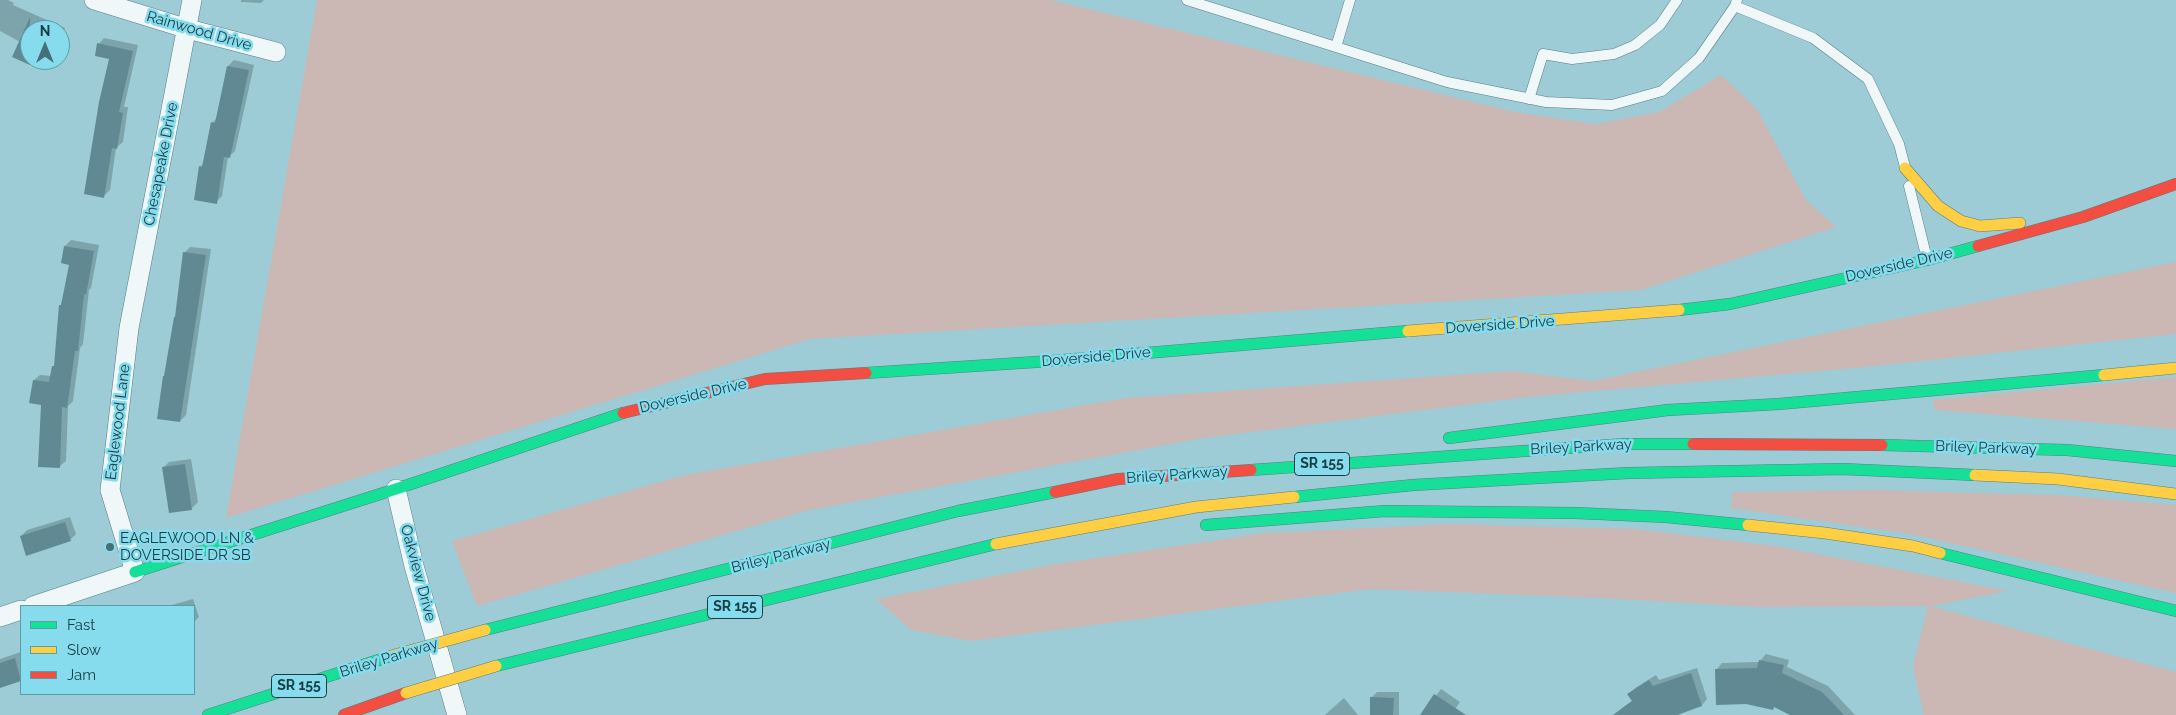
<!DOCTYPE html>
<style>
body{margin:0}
#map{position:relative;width:2176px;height:715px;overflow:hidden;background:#9dccd6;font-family:Raleway,sans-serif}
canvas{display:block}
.legend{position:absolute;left:20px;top:605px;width:175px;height:90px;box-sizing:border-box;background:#86dbed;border:1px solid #5a9ca9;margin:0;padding:6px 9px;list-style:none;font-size:15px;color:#183d44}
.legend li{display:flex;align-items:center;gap:10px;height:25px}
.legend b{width:25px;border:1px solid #5a9ca9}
.north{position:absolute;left:20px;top:20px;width:50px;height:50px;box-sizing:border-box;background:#86dbed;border:1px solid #5a9ca9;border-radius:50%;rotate:0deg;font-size:14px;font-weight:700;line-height:20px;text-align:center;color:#183d44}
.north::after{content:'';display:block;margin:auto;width:18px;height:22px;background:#476f77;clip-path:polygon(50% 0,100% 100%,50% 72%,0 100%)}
</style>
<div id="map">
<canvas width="2176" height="715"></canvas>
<ul class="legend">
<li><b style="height:6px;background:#16e098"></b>Fast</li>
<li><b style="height:6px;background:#ffcf43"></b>Slow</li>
<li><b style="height:6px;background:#f24e42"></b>Jam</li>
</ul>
<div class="north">N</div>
</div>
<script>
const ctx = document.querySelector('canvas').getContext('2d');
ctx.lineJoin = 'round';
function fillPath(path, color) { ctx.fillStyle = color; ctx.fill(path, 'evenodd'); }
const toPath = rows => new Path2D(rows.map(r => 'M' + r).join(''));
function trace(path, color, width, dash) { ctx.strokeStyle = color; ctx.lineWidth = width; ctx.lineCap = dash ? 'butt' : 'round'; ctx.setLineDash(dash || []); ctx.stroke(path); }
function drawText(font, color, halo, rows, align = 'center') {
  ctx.font = font + ' Raleway,sans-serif'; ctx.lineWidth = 5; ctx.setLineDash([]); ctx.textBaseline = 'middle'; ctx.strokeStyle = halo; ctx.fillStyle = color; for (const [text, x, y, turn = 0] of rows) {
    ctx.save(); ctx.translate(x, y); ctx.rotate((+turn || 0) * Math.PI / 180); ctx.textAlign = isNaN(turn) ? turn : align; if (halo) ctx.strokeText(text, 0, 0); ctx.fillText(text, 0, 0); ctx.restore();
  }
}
fillPath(toPath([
 [317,0,1051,0,1515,112,1595,124,1659,112,1721,75,1757,109,1806,200,1836,227,1641,290,810,339,226,518],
 [2176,262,2176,334,1855,368,1527,397,1204,438,809,510,477,606,452,541,685,475,1126,398,1512,371,1592,381],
 [2176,377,2176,429,1935,410,1932,400],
 [1872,490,2060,495,2176,505,2176,593,1909,534,1731,508,1732,492],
 [1451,524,1636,529,1776,546,2008,591,1930,606,2176,672,2176,715,1924,715,1913,667,1928,606,1758,607,1601,598,1369,589,971,641,911,630,876,599,1056,564,1265,533]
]), '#cbb8b4');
fillPath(toPath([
 [0,0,8,0,14,3,13,5,65,28,60,39,60,30,30,30,30,60,28,62,20,42,0,31],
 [241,0,264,0,261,3,241,2],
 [104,38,138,45,124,107,128,107,123,142,116,148,110,190,104,196,110,58,99,44],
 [234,60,254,65,235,151,228,157,222,196,216,202,200,167,204,163,212,123,218,117,228,66],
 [71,240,99,245,91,288,89,290,83,344,80,348,73,401,68,406,66,461,60,466,34,380,40,375,52,376,55,364,70,264,65,246],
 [190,247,211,249,186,415,180,421,177,315,184,253],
 [191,459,198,502,192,508,163,468,169,462],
 [70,517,76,534,70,540,21,536,27,530],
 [193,599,199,617,194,622,194,606,168,606],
 [21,652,21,680,0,687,0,659],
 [1766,654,1789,660,1787,667,1828,686,1855,715,1793,715,1775,706,1773,709,1717,669,1722,663,1759,662],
 [1697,668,1707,699,1702,705,1678,715,1613,715,1633,700,1629,694,1635,688,1656,675,1659,680],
 [1441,689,1460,702,1451,715,1421,715],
 [1377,692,1399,692,1399,715,1371,715,1371,698],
 [1344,698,1358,715,1325,715,1327,713]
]), '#0003');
fillPath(toPath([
 [30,17,30,65,12,57],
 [97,43,133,51,119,112,123,113,117,149,112,148,104,198,84,194,99,102,109,59,95,56],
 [227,66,249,70,230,158,224,157,217,204,194,200,199,166,202,167,211,122,215,123],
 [64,246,94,251,86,295,84,294,78,351,75,351,67,408,62,407,60,468,38,467,41,405,29,403,33,380,49,382,52,366,54,366,59,305,61,305,69,265,61,263],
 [183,252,206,255,180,422,157,419,163,376,164,376,174,317,175,317],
 [185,464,192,510,169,513,162,467],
 [65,522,71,541,26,556,20,536],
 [15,658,21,681,0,688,0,663],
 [1759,660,1784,665,1782,673,1822,692,1844,715,1790,715,1774,707,1773,710,1746,704,1716,705,1715,669,1757,668],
 [1691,673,1702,706,1677,715,1613,715,1632,701,1627,694,1649,680,1653,686],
 [1434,694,1466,715,1420,715],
 [1370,697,1394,698,1393,715,1370,715]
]), '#608994');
const lane = toPath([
 [1187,0,1447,82,1546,102,1612,105,1662,91,1699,58,1735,6,1737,0],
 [1735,6,1813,38,1868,79,1899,144,1905,167],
 [1336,47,1350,0],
 [1529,99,1543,54,1572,59,1614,54,1635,45,1660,25,1677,0],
 [1909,186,1927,259]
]);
const street = toPath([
 [94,0,188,29,276,52],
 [396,489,414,566,457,715],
 [33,606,135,572,110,490,129,328,192,0],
 [0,617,21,610]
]);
const fast = toPath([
 [1679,310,1730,304,1927,260,1978,246],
 [866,373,1051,361,1408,331],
 [1449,438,1668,410,1779,404,2104,375],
 [1882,445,2067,450,2176,461],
 [1251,470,1625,444,1693,444],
 [1294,497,1413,485,1628,473,1843,469,1975,475],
 [1206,525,1385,511,1576,513,1666,517,1748,525],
 [1940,553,2176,611],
 [135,572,396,489,623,413],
 [485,630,958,511,1055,492],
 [496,666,996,544],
 [208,715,391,656]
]);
const slow = toPath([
 [1905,168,1938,206,1961,221,1980,226,2020,223],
 [1408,331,1679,310],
 [2104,375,2176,368],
 [1975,475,2058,479,2176,494],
 [1748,525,1825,533,1913,546,1940,553],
 [996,544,1196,507,1294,497]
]);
const jam = toPath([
 [1978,246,2083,217,2176,184],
 [623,413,765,379,866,373],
 [1693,444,1882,445],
 [1055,492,1118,479,1251,470],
 [344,715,406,693]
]);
trace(lane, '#597d84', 11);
trace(street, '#597d84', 20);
trace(fast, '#597d84', 12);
trace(slow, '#597d84', 12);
trace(jam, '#597d84', 12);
trace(lane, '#f0f7f9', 10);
trace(street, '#f0f7f9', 19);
trace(fast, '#16e098', 11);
trace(slow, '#ffcf43', 11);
trace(jam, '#f24e42', 11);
const slowBridge = toPath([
 [391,656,485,630],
 [406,693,496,666]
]);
trace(slowBridge, '#597d84', 12, []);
trace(slowBridge, '#ffcf43', 11);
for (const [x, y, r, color] of [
 [110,547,5,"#476f77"]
]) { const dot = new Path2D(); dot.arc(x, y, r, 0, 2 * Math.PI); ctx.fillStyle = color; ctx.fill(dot); trace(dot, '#86dbed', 2); }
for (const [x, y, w] of [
 [1322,464,55],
 [735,607,55],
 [299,686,55]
]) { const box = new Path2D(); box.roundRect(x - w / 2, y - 11.5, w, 23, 4); ctx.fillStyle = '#86dbed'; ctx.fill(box); trace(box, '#183d44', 1); }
drawText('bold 14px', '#183d44', null, [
 ["SR 155",1322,464],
 ["SR 155",735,607],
 ["SR 155",299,686]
]);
drawText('15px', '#183d44', '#86dbed', [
 ["Rainwood Drive",199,31,16],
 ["Chesapeake Drive",161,164,-79],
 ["Doverside Drive",1899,265,-13],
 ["Doverside Drive",1500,325,-4],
 ["Doverside Drive",1096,357,-5],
 ["Doverside Drive",693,396,-13],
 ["Eaglewood Lane",118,422,-83],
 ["Briley Parkway",1581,447,-3],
 ["Briley Parkway",1986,448,2],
 ["Briley Parkway",1177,475,-4],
 ["Briley Parkway",781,556,-14],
 ["Oakview Drive",418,573,75],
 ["Briley Parkway",389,658,-17]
]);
drawText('15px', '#183d44', '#86dbed', [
 ["EAGLEWOOD LN &",120,538],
 ["DOVERSIDE DR SB",120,555]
], 'left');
</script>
